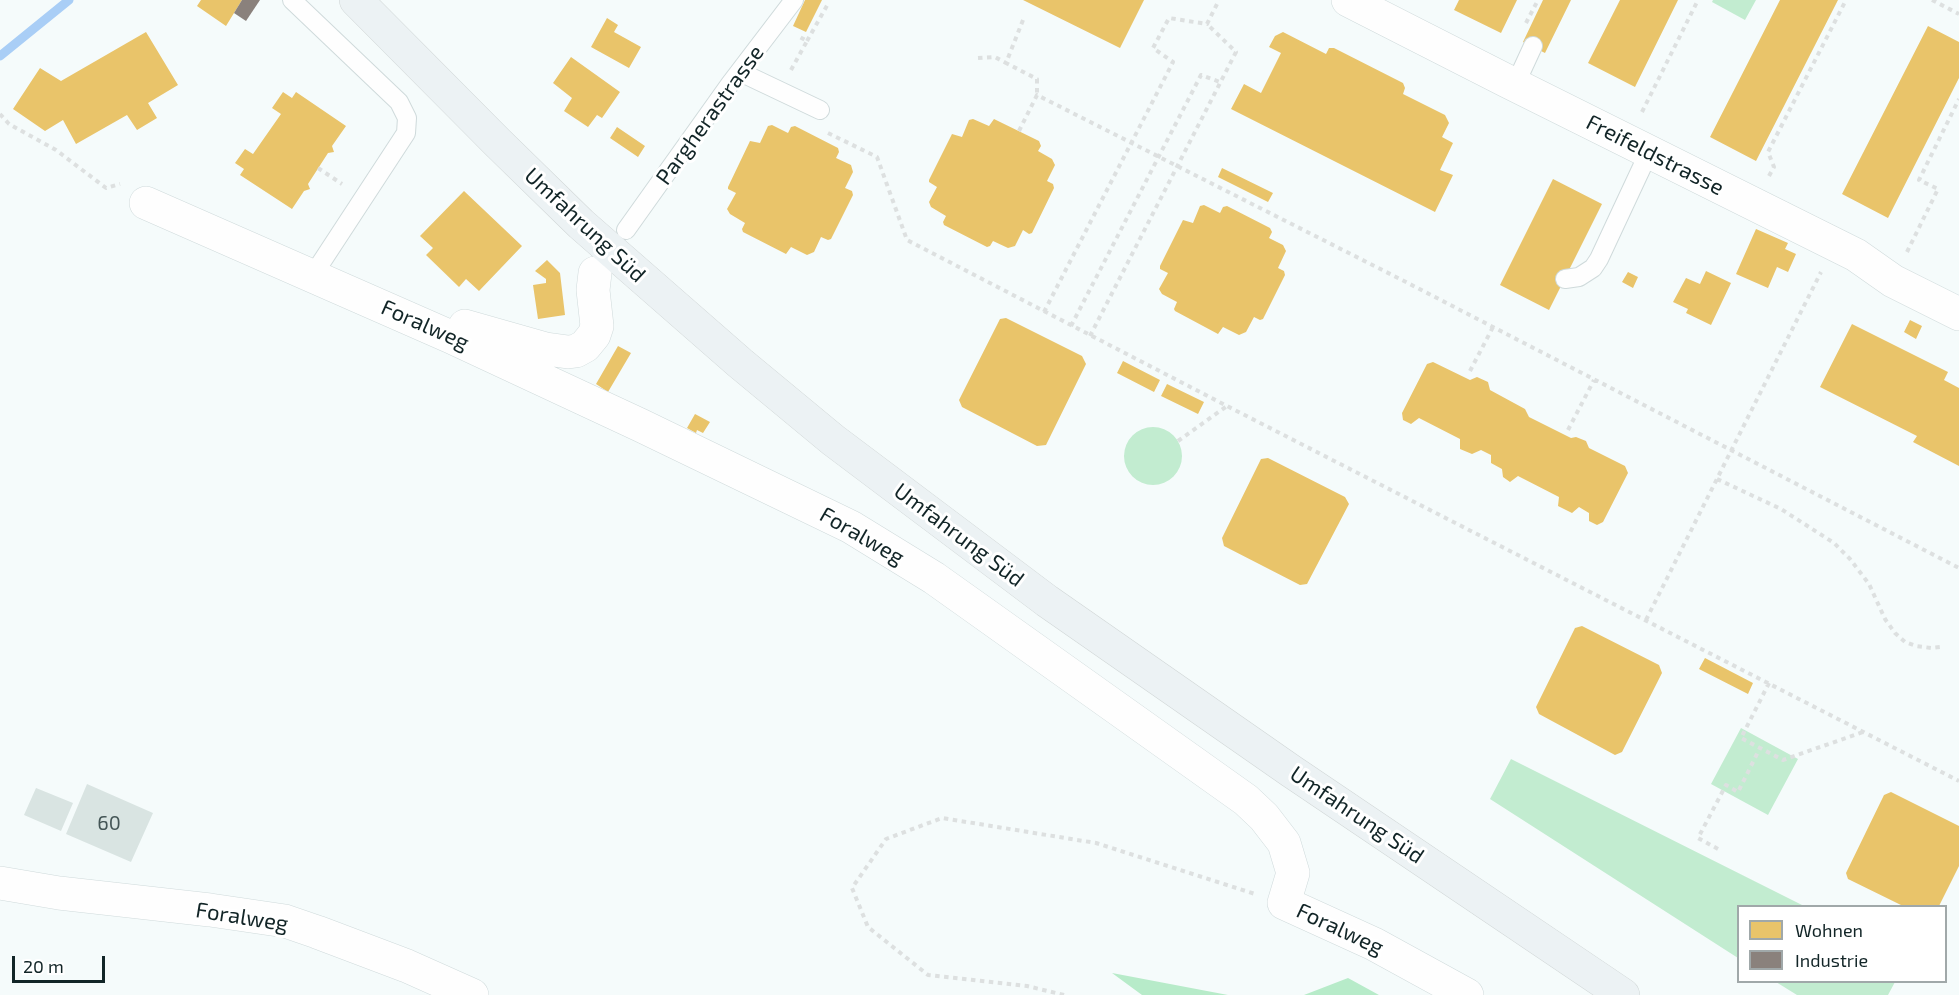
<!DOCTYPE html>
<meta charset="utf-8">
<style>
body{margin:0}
#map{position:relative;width:1959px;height:995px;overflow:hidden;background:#f5fbfb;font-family:"Exo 2",sans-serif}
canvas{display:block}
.legend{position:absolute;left:1737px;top:905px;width:210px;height:78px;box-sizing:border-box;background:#fff;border:2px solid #a0a8a9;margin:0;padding:8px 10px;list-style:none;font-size:18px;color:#122527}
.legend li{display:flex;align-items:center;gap:12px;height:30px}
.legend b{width:30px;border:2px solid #a0a8a9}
.scale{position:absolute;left:12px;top:956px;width:93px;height:27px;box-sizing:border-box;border:3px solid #122527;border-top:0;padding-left:8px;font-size:18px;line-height:21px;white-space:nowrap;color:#122527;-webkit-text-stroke:4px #fff;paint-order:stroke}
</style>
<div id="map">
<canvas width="1959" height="995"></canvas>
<ul class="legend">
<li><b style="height:16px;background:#e9c46a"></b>Wohnen</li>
<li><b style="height:16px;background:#8a817c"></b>Industrie</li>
</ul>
<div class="scale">20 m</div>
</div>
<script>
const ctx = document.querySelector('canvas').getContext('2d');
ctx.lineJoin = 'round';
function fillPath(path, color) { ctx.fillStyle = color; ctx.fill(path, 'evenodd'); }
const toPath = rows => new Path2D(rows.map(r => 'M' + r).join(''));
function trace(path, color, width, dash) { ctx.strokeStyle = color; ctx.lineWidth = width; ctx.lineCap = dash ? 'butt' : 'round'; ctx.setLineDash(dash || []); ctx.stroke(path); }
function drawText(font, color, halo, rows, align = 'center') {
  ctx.font = font + ' "Exo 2",sans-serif'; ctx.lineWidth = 6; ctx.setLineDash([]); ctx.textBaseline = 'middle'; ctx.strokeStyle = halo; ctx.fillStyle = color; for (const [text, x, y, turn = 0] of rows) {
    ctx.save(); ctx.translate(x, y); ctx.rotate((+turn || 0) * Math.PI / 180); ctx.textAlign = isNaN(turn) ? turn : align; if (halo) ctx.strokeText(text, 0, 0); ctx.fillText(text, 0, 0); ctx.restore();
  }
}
fillPath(toPath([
 [1713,0,1756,0,1745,20,1712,2],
 '1124 456a29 29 0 1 1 58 0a29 29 0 1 1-58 0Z',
 [1741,728,1798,759,1768,815,1711,784],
 [1511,759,1804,906,1738,906,1738,958,1490,799],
 [1776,982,1895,982,1888,995,1797,995]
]), '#c2ecd0');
fillPath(toPath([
 [1112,973,1228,995,1142,995],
 [1348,978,1379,995,1304,995]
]), '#b7ebc9');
fillPath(toPath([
 [201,0,242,0,226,26,197,6],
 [805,0,822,0,806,32,793,26],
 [1023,0,1144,0,1120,48],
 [1459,0,1517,0,1501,33,1454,10],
 [1543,0,1571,0,1545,53,1523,42],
 [1620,0,1678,0,1635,87,1588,63],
 [1780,0,1838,0,1756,161,1710,137],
 [607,18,618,25,614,32,641,47,629,68,591,47],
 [1928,26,1959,42,1959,78,1888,218,1842,194],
 [146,32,178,85,148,103,157,118,137,130,127,115,76,144,63,120,45,131,13,109,40,68,61,81],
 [1283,32,1326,54,1329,48,1334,48,1403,83,1405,88,1403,94,1445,115,1449,123,1442,137,1453,143,1440,170,1453,175,1435,212,1231,109,1244,84,1261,93,1281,53,1269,47,1275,36],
 [571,57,620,92,602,118,597,115,588,127,564,111,572,98,553,83],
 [283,92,292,98,296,92,346,126,332,146,334,152,328,153,308,184,310,189,304,191,292,209,240,175,244,169,235,163,245,149,253,154,281,114,272,108],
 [973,119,989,126,994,119,996,120,1039,141,1041,146,1038,151,1052,159,1055,165,1047,181,1053,184,1054,188,1032,233,1029,234,1023,230,1015,246,1008,248,993,241,990,246,987,247,944,225,943,222,946,216,931,207,929,202,937,187,929,182,929,180,952,134,962,137,969,120],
 [772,125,788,133,791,127,795,126,838,148,839,152,836,158,851,165,853,172,845,188,852,191,853,195,831,239,828,240,821,237,814,252,807,255,791,247,786,254,743,232,742,229,745,223,730,214,727,209,736,193,728,189,728,187,750,141,760,143,768,126],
 [617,127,645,146,638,157,610,138],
 [1222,168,1273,193,1268,202,1218,177],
 [1553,179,1602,204,1549,310,1500,285],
 [464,191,522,246,479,291,466,279,459,287,426,255,433,248,420,236],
 [1204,205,1220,213,1223,207,1227,206,1270,228,1272,232,1269,238,1283,245,1286,251,1278,268,1284,271,1285,275,1263,319,1260,320,1254,317,1246,332,1239,335,1223,327,1218,334,1175,311,1174,309,1177,302,1162,294,1159,289,1168,273,1160,269,1160,266,1183,220,1193,223,1200,206],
 [1756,229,1788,243,1785,249,1796,254,1788,272,1777,267,1768,288,1736,274],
 [547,260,560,273,565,315,538,319,533,285,546,283,546,279,535,271],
 [1706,271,1731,283,1711,325,1686,313,1688,309,1673,302,1686,278,1700,284],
 [1628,272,1638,277,1633,288,1622,282],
 [1006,318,1082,356,1086,364,1046,445,1037,446,962,407,959,400,1000,319],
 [1910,320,1922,326,1916,339,1904,332],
 [1852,324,1948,372,1944,380,1959,388,1959,466,1913,442,1917,436,1820,387],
 [618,346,631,353,608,392,596,384],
 [1123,361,1160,380,1154,392,1117,373],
 [1433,362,1470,380,1477,377,1488,382,1490,390,1525,409,1529,417,1571,438,1576,437,1586,441,1589,448,1625,466,1628,473,1603,522,1597,525,1589,521,1589,513,1579,507,1572,513,1558,506,1559,497,1518,476,1510,482,1503,477,1502,469,1491,463,1491,455,1481,450,1472,454,1460,449,1460,439,1419,418,1411,424,1403,420,1402,413,1427,364],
 [1167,384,1204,402,1198,414,1161,396],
 [695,414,710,422,703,433,697,430,696,433,687,428],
 [1268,458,1345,497,1349,504,1307,584,1300,585,1224,546,1222,538,1261,459],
 [1582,626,1659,665,1662,673,1622,752,1615,755,1539,714,1536,707,1575,628],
 [1705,658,1753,683,1748,694,1699,669],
 [1891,792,1959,826,1959,866,1939,906,1903,906,1848,879,1846,873,1884,795]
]), '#e9c46a');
fillPath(toPath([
 [242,0,260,0,246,21,234,13]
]), '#8a817c');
trace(toPath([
 [0,56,69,0]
]), '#a9cef6', 9);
fillPath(toPath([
 [87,784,153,813,131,862,66,834],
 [36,788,73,803,61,831,24,815]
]), '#d9e4e2');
const service = toPath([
 [292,0,399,102,407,118,406,133,313,275],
 [740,72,820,110],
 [1515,85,1533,46],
 [626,230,730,84,794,0],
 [1565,279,1579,277,1593,268,1599,259,1649,152]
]);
const minor = toPath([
 [1348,0,1507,81,1856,255,1893,281,1959,314],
 [146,203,451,337,640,425,851,527,934,578,1246,800,1264,817,1284,843,1293,873,1284,903,1374,944,1467,995],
 [465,326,546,349,568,352,576,351,585,346,594,335,597,326,593,290,595,273],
 [0,883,59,893,210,910,285,921,317,932,407,966,472,995]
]);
const primary = toPath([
 [356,0,497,142,581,224,740,363,833,440,1047,601,1291,771,1623,995]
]);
trace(service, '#cfdadb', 20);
trace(minor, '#cfdadb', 34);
trace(primary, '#d0d6d6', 34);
trace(toPath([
 [1932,0,1959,14],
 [1023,20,1006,63,1037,79,1037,95],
 [1526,23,1538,0],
 [807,41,829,2],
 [978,58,995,57,1006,63],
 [791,70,807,41,798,36],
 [1642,112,1698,0],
 [0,114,9,124,56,150,106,188,120,184],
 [1019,131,1037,95,1404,281,1959,568],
 [828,133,877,157,907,240,1227,406,1959,781],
 [318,168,342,184],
 [1769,176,1774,167,1768,152,1846,0],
 [1907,252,1938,189,1919,180,1959,99],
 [1044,312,1173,62,1153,48,1169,18,1207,24,1219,0],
 [1071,326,1201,75,1220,82],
 [1090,336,1236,52,1207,24],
 [1470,371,1493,327],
 [1568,430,1594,380],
 [1178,441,1227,406],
 [1717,479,1781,509,1834,543,1850,559,1869,584,1885,619,1895,633,1905,642,1916,646,1931,648,1940,647],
 [1646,620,1821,272],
 [1769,683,1741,738,1783,760,1863,732],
 [1718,849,1698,838,1726,785,1738,792,1760,748],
 [1064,995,1027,986,928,975,868,927,852,888,886,839,942,818,1096,843,1255,894]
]), '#dde0e0', 4, [4.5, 4.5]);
trace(service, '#fefefe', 18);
trace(minor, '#fefefe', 33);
trace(primary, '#ecf2f4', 33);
drawText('20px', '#445556', null, [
 ["60",109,823]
]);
drawText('22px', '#122527', '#fff', [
 ["Pargherastrasse",710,115,-54],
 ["Freifeldstrasse",1655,155,27],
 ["Umfahrung Süd",585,225,43],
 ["Foralweg",425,325,24],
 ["Umfahrung Süd",959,535,37],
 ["Foralweg",862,536,30],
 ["Umfahrung Süd",1357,815,34],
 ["Foralweg",242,917,9],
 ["Foralweg",1340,929,25]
]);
</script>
